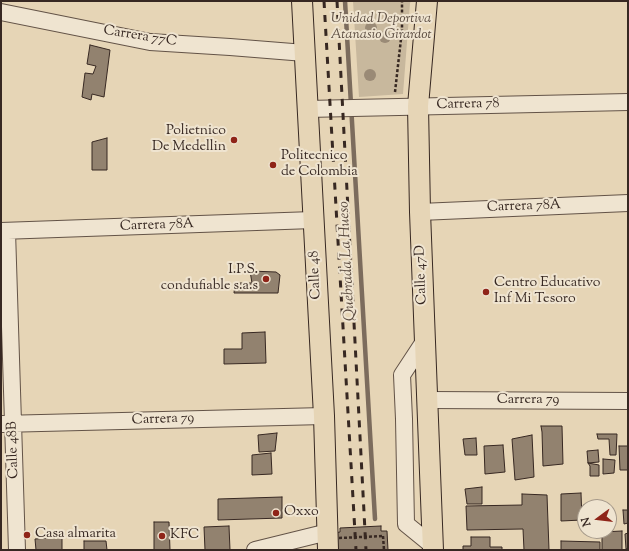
<!DOCTYPE html>
<style>
body{margin:0}
#map{position:relative;width:629px;height:551px;overflow:hidden;background:#e6d5b6;font-family:"Sorts Mill Goudy",serif}
canvas{display:block}
.frame{position:absolute;inset:0;border:2px solid #372822;pointer-events:none}
.north{position:absolute;left:577px;top:499px;width:40px;height:40px;box-sizing:border-box;background:#efe4d0;border:1px solid #a5998a;border-radius:50%;rotate:255deg;font-size:11px;font-weight:700;line-height:16px;text-align:center;color:#372822}
.north::after{content:'';display:block;margin:auto;width:14px;height:18px;background:#8f2418;clip-path:polygon(50% 0,100% 100%,50% 72%,0 100%)}
</style>
<div id="map">
<canvas width="629" height="551"></canvas>
<div class="frame"></div>
<div class="north">N</div>
</div>
<script>
const ctx = document.querySelector('canvas').getContext('2d');
ctx.lineJoin = 'round';
function fillPath(path, color) { ctx.fillStyle = color; ctx.fill(path, 'evenodd'); }
const toPath = rows => new Path2D(rows.map(r => 'M' + r).join(''));
function trace(path, color, width, dash) { ctx.strokeStyle = color; ctx.lineWidth = width; ctx.lineCap = dash ? 'butt' : 'round'; ctx.setLineDash(dash || []); ctx.stroke(path); }
function drawText(font, color, halo, rows, align = 'center') {
  ctx.font = font + ' "Sorts Mill Goudy",serif'; ctx.lineWidth = 4; ctx.setLineDash([]); ctx.textBaseline = 'middle'; ctx.strokeStyle = halo; ctx.fillStyle = color; for (const [text, x, y, turn = 0] of rows) {
    ctx.save(); ctx.translate(x, y); ctx.rotate((+turn || 0) * Math.PI / 180); ctx.textAlign = isNaN(turn) ? turn : align; if (halo) ctx.strokeText(text, 0, 0); ctx.fillText(text, 0, 0); ctx.restore();
  }
}
fillPath(toPath([
 [353,1,411,1,410,3,403,94,359,97]
]), '#c8b89d');
trace(toPath([
 [345,1,375,519]
]), '#7c6c5d', 4.5);
const building = toPath([
 [90,45,110,50,104,97,92,94,91,100,82,97,85,73,93,74,96,66,87,64,90,45],
 [107,138,107,170,92,170,92,142,107,138],
 [250,271,276,272,280,275,278,293,234,293,235,283,252,283,250,271],
 [265,332,266,363,224,364,224,349,242,349,242,333,265,332],
 [541,426,562,426,563,464,543,466,542,432,541,426],
 [277,433,275,451,259,452,258,435,277,433],
 [597,434,617,434,616,455,610,455,609,439,598,439,597,434],
 [532,435,534,477,515,480,512,439,532,435],
 [476,438,477,455,465,455,463,439,476,438],
 [503,445,505,472,485,474,484,446,503,445],
 [619,446,628,446,628,470,620,470,619,446],
 [598,450,599,462,588,463,587,451,598,450],
 [271,453,272,474,252,475,252,455,271,453],
 [603,459,615,460,614,473,603,474,603,459],
 [588,463,599,465,599,476,590,476,590,466,588,463],
 [482,487,482,504,467,504,465,489,482,487],
 [581,493,582,520,561,521,561,494,581,493],
 [522,494,547,495,549,550,524,550,523,529,467,530,466,506,522,505,522,494],
 [282,497,282,518,218,520,218,499,282,497],
 [584,505,597,505,598,507,585,507,585,521,584,521,584,505],
 [623,510,628,510,628,523,624,524,623,510],
 [154,522,169,522,170,550,154,550,154,522],
 [229,526,230,550,205,550,204,527,229,526],
 [381,526,381,531,387,531,388,550,334,550,334,533,340,532,340,528,381,526],
 [622,531,622,550,602,550,602,532,622,531],
 [628,533,628,548,626,549,625,534,628,533],
 [62,537,62,550,36,550,35,539,62,537],
 [471,537,490,537,490,547,502,547,502,550,463,550,463,546,471,546,471,537],
 [84,541,106,541,107,550,84,550,84,541],
 [561,541,600,542,600,550,561,550,561,541]
]);
fillPath(building, '#92826f');
trace(building, '#372822', 1);
const minor = toPath([
 [1,12,150,42,230,47,305,53],
 [307,109,628,102],
 [420,212,628,203],
 [1,231,313,220],
 [7,231,17,550],
 [425,340,402,375,404,419,406,524,433,546],
 [428,400,628,401],
 [1,424,324,416],
 [255,550,320,534,327,531]
]);
const major = toPath([
 [302,1,324,416,328,550],
 [427,1,418,106,420,212,433,550]
]);
trace(minor, '#635347', 18);
trace(major, '#372822', 22);
trace(toPath([
 [395,92,402,30,402,1],
 [383,536,384,550]
]), '#372822', 2.5, [3, 2]);
trace(minor, '#efe4d0', 16);
trace(major, '#e6d5b6', 20);
trace(toPath([
 [324,1,356,550],
 [337,1,366,550]
]), '#372822', 3, [7, 7]);
trace(toPath([
 [339,538,383,536]
]), '#372822', 2.5, [3, 2]);
ctx.fillStyle = '#9a8a76';
for (const [x, y] of [
 [371,28],
 [385,37],
 [370,75]
]) { ctx.beginPath(); ctx.arc(x, y, 6, 0, 2 * Math.PI); ctx.fill(); }
for (const [x, y, r, color] of [
 [234,140,4,"#8f2418"],
 [273,165,4,"#8f2418"],
 [266,279,4,"#8f2418"],
 [486,292,4,"#8f2418"],
 [276,513,4,"#8f2418"],
 [27,535,4,"#8f2418"],
 [162,536,4,"#8f2418"]
]) { const dot = new Path2D(); dot.arc(x, y, r, 0, 2 * Math.PI); ctx.fillStyle = color; ctx.fill(dot); trace(dot, '#efe4d0', 1.5); }
drawText('italic 14px', '#5b4c41', '#efe4d0', [
 ["Unidad Deportiva",381,20],
 ["Atanasio Girardot",381,36]
]);
drawText('14px', '#372822', '#efe4d0', [
 ["Carrera 77C",140,37,9],
 ["Carrera 78",468,105,-1],
 ["Carrera 78A",524,207,-2],
 ["Carrera 78A",157,226,-2],
 ["Calle 48",316,275,-93],
 ["Calle 47D",422,275,-92],
 ["Carrera 79",528,401],
 ["Carrera 79",163,420,-2],
 ["Calle 48B",14,450,-92]
]);
drawText('14px', '#372822', '#efe4d0', [
 ["Polietnico",226,132,"right"],
 ["De Medellin",226,148,"right"],
 ["Politecnico",281,157],
 ["de Colombia",281,173],
 ["I.P.S.",258,271,"right"],
 ["condufiable s.a.s",258,287,"right"],
 ["Centro Educativo",494,284],
 ["Inf Mi Tesoro",494,300],
 ["Oxxo",284,513],
 ["Casa almarita",35,535],
 ["KFC",170,536]
], 'left');
drawText('italic 15px', '#5a4a3f', '#efe4d0', [
 ["Quebrada La Hueso",348,261,-93]
]);
</script>
